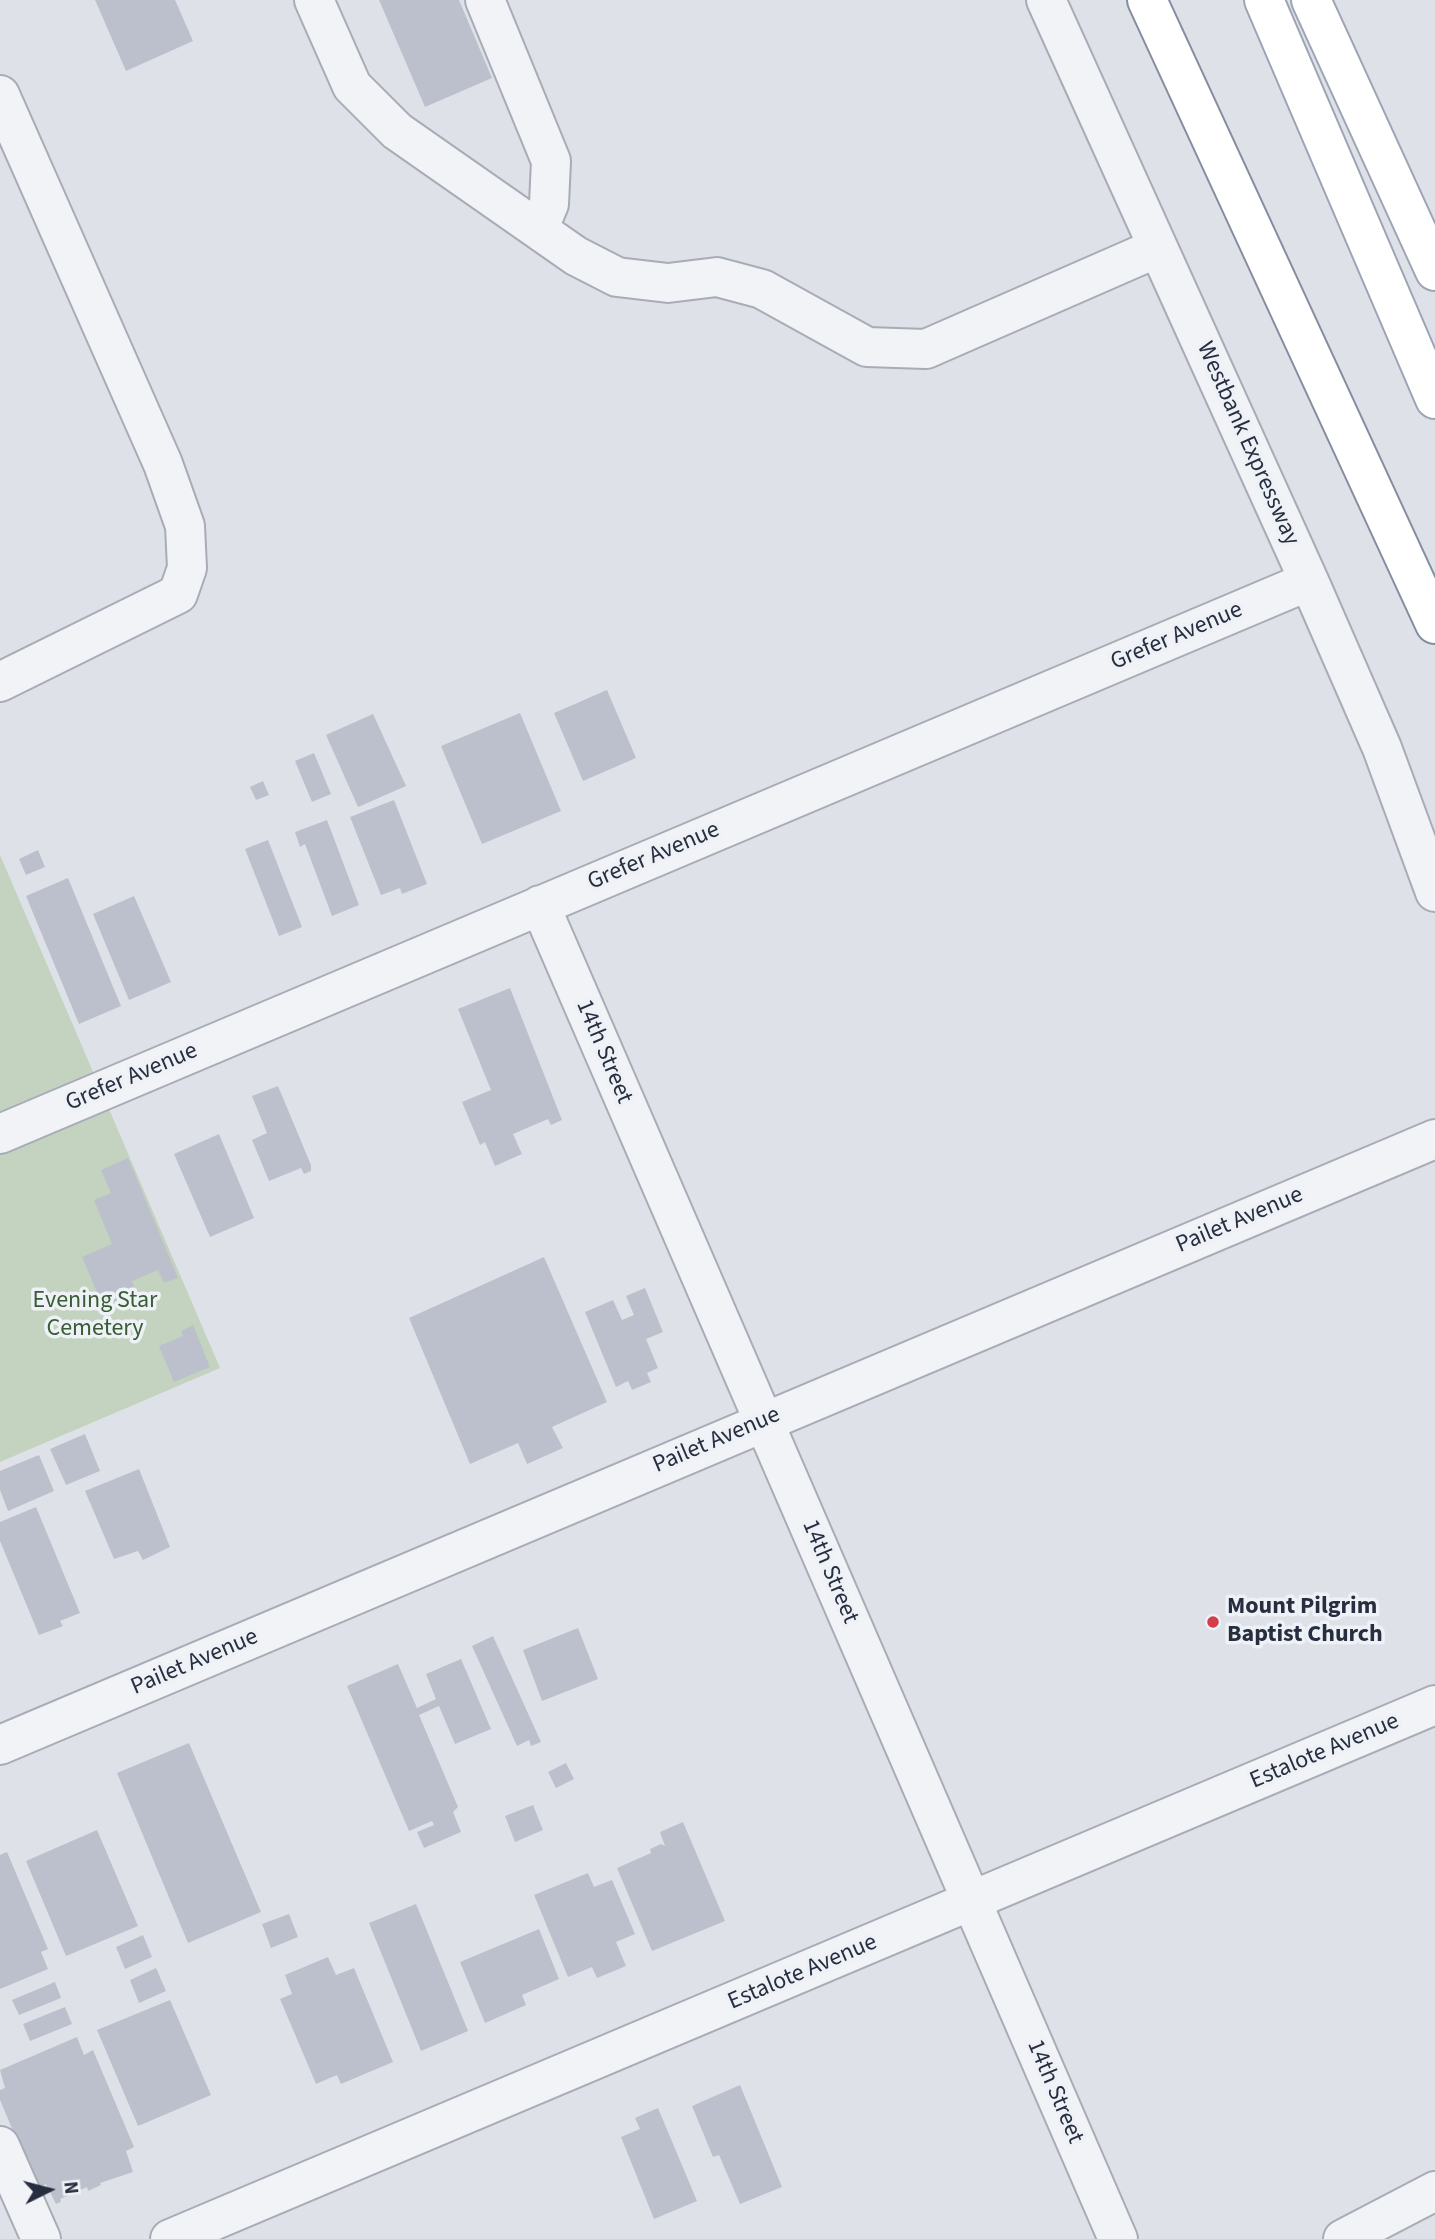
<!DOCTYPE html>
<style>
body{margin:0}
#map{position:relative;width:1435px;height:2239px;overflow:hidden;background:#dee2e8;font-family:"Source Sans 3",sans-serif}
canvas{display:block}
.north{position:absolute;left:14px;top:2155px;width:70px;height:70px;-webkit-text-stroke:5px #eef1f6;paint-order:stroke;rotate:84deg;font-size:19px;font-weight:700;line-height:28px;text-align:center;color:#272e40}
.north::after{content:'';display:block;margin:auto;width:24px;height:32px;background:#272e40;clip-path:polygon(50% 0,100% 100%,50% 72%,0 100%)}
</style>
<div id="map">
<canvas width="1435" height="2239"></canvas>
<div class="north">N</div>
</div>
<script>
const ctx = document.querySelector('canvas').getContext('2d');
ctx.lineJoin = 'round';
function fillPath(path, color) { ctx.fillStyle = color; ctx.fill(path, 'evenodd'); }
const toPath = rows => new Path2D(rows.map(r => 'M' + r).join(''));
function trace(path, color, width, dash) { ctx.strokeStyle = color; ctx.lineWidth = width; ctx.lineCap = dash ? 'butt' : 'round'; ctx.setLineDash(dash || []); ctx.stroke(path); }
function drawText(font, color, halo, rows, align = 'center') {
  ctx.font = font + ' "Source Sans 3",sans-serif'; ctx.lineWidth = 7; ctx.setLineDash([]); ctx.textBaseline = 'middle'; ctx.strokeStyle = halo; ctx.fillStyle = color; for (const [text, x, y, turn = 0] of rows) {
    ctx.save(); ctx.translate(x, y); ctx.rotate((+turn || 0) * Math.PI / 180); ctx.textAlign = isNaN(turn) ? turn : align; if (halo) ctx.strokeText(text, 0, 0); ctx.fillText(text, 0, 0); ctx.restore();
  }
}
fillPath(toPath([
 [0,855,220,1368,0,1462]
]), '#c3d3bf');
fillPath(toPath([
 [95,0,175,0,193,41,126,71],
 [379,0,459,0,492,78,425,107],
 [607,690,636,758,583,781,554,713],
 [520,713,561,811,482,844,441,746],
 [373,714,406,786,358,807,326,735],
 [314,753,331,794,312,802,295,761],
 [263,781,269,795,256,800,250,787],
 [394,800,427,884,402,894,400,888,381,895,350,817],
 [327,820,359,905,332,916,305,844,300,847,295,832],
 [268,840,302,927,279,936,245,849],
 [38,850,45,867,26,875,19,859],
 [68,878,121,1006,79,1024,26,896],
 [134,896,171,982,129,1000,93,914],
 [510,988,562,1120,551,1125,548,1119,513,1134,522,1154,495,1166,485,1142,480,1145,462,1102,491,1090,458,1009],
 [278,1086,311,1165,311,1171,304,1174,301,1168,269,1181,252,1140,267,1133,252,1096],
 [219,1134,254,1218,210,1237,174,1154],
 [128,1158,178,1278,164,1283,158,1270,132,1281,136,1292,103,1306,82,1257,112,1244,94,1200,111,1193,101,1170],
 [544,1257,607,1402,552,1427,563,1448,527,1464,518,1443,470,1464,409,1318],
 [645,1288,663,1332,646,1339,658,1368,647,1373,651,1382,632,1390,628,1381,616,1387,585,1312,613,1300,622,1320,634,1315,626,1296],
 [193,1325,210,1367,174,1382,159,1346,183,1336,181,1331],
 [85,1434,100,1471,66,1485,50,1449],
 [39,1455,54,1491,8,1511,0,1490,0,1471],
 [139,1469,170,1547,143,1560,138,1551,114,1559,85,1491],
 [36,1507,80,1613,60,1621,63,1626,39,1635,0,1541,0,1522],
 [578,1628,598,1679,542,1701,523,1650],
 [493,1636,541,1742,531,1746,529,1740,517,1746,472,1646],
 [461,1659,491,1729,455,1744,439,1706,419,1715,458,1807,453,1812,461,1832,424,1848,417,1832,434,1825,432,1821,409,1831,347,1686,398,1664,417,1708,436,1699,426,1674],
 [189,1743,261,1912,188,1943,117,1773],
 [566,1763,574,1779,556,1788,548,1772],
 [533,1805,543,1830,515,1842,505,1816],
 [683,1822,725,1921,652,1951,617,1868,651,1853,650,1849,661,1844,665,1846,660,1832],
 [97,1830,138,1926,66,1956,26,1861],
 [7,1852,48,1949,41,1952,48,1969,0,1989,0,1855],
 [588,1873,594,1887,612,1880,635,1934,616,1942,626,1966,597,1978,592,1967,568,1977,534,1895],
 [416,1904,468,2031,421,2051,369,1923],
 [289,1914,298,1937,271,1948,262,1924],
 [539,1929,559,1979,522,1995,526,2005,485,2023,460,1962],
 [143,1935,152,1957,125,1969,116,1947],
 [328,1957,336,1975,354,1968,393,2062,341,2084,337,2075,316,2084,280,1999,292,1994,285,1975],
 [156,1968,166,1991,139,2003,130,1980],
 [55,1982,61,1998,19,2015,12,2000],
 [170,2000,211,2095,138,2126,97,2030],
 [65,2007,72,2024,30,2041,23,2024],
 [77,2037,84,2055,93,2050,134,2147,126,2151,133,2172,100,2183,101,2185,88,2191,87,2187,60,2199,61,2202,56,2204,46,2184,37,2188,0,2100,0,2090,5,2088,0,2070],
 [740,2085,782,2187,740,2204,719,2155,713,2157,692,2106],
 [658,2108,697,2201,654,2219,621,2137,640,2129,635,2118]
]), '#bbc0cc');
const minor = toPath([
 [314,0,352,86,397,131,576,256,617,277,668,283,717,277,762,289,867,347,926,349,1157,248],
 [485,0,551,161,549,204,539,228],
 [1046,0,1309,581,1382,748,1435,892],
 [0,95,163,464,185,526,187,568,178,594,0,682],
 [540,905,1118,2239],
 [0,1134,1309,581],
 [0,1745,1435,1139],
 [0,2146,41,2239],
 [170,2239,1435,1705],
 [1343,2239,1435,2191]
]);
const major = toPath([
 [1264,0,1435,399],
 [1311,0,1435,271]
]);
const highway = toPath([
 [1147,0,1435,624]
]);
trace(minor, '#a7acb6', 42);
trace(major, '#9da5b5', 42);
trace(highway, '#858ea0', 42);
trace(minor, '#f1f3f7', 38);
trace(major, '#fff', 38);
trace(highway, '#fff', 38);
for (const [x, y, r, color] of [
 [1213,1622,7,"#d43d4a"]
]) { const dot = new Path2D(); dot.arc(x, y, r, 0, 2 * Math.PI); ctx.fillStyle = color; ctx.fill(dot); trace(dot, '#eef1f6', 2.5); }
drawText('24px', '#272e40', '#eef1f6', [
 ["Westbank Expressway",1247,444,66],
 ["Grefer Avenue",1177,637,-23],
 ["Grefer Avenue",654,857,-23],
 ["14th Street",603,1052,67],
 ["Grefer Avenue",132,1078,-23],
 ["Pailet Avenue",1240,1221,-23],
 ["Pailet Avenue",717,1441,-23],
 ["14th Street",829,1572,67],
 ["Pailet Avenue",195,1663,-23],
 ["Estalote Avenue",1325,1752,-23],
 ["Estalote Avenue",803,1973,-23],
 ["14th Street",1054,2092,67]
]);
drawText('24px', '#385c33', '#eef1f6', [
 ["Evening Star",95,1302],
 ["Cemetery",95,1330]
]);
drawText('bold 24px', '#272e40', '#eef1f6', [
 ["Mount Pilgrim",1227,1608],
 ["Baptist Church",1227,1636]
], 'left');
</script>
